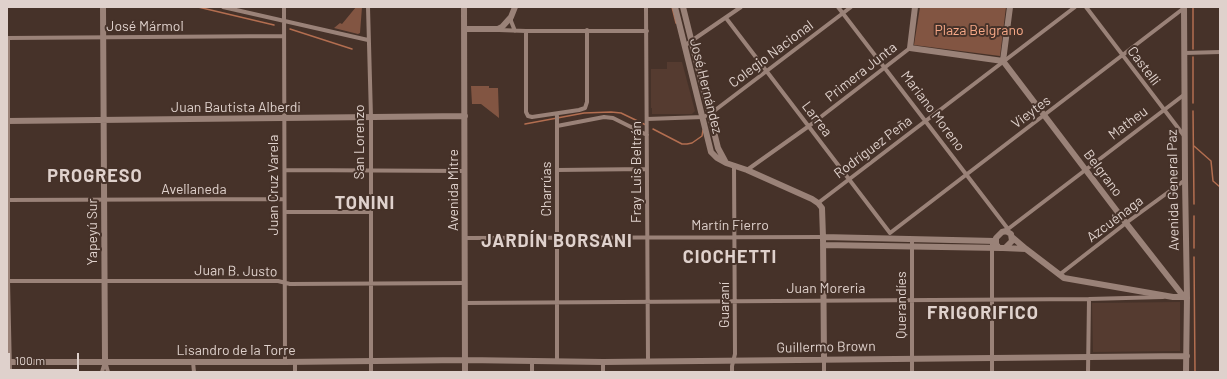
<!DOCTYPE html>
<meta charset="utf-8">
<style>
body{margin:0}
#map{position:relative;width:1227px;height:379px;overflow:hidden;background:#463229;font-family:Barlow,sans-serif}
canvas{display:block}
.frame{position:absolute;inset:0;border:8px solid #dfd1cc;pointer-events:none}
.scale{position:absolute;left:8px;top:353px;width:71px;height:18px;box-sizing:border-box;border:2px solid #dfd1cc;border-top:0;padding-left:5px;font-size:12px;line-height:14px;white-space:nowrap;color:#dfd1cc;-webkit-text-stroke:3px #463229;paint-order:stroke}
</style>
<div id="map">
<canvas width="1227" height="379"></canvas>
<div class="frame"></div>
<div class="scale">100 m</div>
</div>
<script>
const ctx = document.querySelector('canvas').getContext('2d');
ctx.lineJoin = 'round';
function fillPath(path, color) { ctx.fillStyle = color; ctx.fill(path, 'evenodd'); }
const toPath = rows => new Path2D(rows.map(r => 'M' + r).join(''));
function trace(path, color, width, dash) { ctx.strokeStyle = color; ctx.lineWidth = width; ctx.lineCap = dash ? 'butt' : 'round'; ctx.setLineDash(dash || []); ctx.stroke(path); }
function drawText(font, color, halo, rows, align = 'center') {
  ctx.font = font + ' Barlow,sans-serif'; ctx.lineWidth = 4; ctx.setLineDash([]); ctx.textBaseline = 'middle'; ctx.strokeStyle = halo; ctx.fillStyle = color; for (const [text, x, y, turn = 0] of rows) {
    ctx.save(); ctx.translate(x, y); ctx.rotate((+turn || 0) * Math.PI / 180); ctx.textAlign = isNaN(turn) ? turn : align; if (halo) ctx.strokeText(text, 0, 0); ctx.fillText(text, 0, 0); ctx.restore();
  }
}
fillPath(toPath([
 [667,62,682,62,695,111,692,114,652,114,652,108,651,108,651,69,667,69],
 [1180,302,1180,351,1093,352,1092,303]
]), '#553b30');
fillPath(toPath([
 [356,7,362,7,360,33,358,34,334,28,340,23,342,24],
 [920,7,1006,7,1000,56,914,45],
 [471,86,489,86,489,88,498,88,499,118,481,104,472,104]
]), '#825542');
trace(toPath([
 [198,7,274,25],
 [672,7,676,23],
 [1193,7,1193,49],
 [290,29,352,49],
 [1193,57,1193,103],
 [1193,111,1194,204],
 [525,124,584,113,611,112,621,113,646,125],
 [653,129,682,144,687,144,692,143,702,136,703,130],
 [1194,146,1211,161,1213,181,1220,187],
 [1194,216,1194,248],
 [1194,257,1195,372]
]), '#b36e50', 1.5);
trace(toPath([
 [223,7,368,40],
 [284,7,285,362],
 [368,7,371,117,371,372],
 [646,7,648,360],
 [838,7,1008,229],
 [1086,7,1185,137],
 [511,17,511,21,515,31],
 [726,18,890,233],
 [499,30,526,31,647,31],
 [526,31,526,112,528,116,532,117,579,110,585,108,587,102,587,30],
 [7,38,284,36],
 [8,38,8,281,10,372],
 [684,46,741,7],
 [1185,53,1220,52],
 [557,114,557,361],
 [647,119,703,117,710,114,851,7],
 [557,126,604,117,613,118,647,135],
 [285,170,465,171],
 [557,170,647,169],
 [747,170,809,126,910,48],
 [7,200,284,199],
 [818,203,1075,7],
 [285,212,370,212],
 [1008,229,1185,94],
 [890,233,1184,8],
 [465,238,823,237],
 [912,239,912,372],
 [992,241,992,372],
 [1059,275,1126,223,1185,180],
 [7,281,278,281,290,284,465,283],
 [465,303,1089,299,1163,297],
 [105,361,108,372],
 [193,362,194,372],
 [603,362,603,372],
 [102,372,105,362],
 [295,372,295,362],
 [532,372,532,361],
 [732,372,732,366,735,354,734,165],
 [824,372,824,359],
 [1088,372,1089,299]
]), '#9a8278', 4);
trace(toPath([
 [103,7,105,361],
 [464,7,465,372],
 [675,7,711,152,717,158,726,163,747,170,812,199,818,203,822,208,823,237,824,359],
 [683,7,718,148,725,161],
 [915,7,910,48,1003,61,1126,223,1184,297],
 [1184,7,1185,180,1187,297,1186,372],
 [464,29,498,29,502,27,511,17,515,7],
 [1003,61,1010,7],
 [7,121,465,116],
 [1006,231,1011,234,1012,241,1005,248,999,248,996,244,996,238,1002,232,1006,231],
 [823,237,995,241],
 [1012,237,1026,249,1064,278,1173,297,1186,297],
 [823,245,1001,248],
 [1003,248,1026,249],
 [7,362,285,362,465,360,603,362,1187,356]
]), '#9a8278', 6);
drawText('14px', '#dfd1cc', '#463229', [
 ["José Mármol",145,26],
 ["Colegio Nacional",771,54,-37],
 ["Castelli",1144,66,53],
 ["Primera Junta",861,72,-38],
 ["José Hernández",706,86,76],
 ["Juan Bautista Alberdi",236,107],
 ["Mariano Moreno",933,111,53],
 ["Vieytes",1031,112,-37],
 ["Larrea",817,119,53],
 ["Matheu",1128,123,-37],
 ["San Lorenzo",359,142,-90],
 ["Rodríguez Peña",873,147,-37],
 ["Fray Luis Beltrán",636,172,-90],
 ["Belgrano",1103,173,53],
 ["Juan Cruz Varela",273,185,-90],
 ["Avellaneda",194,189],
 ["Charrúas",546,189,-90],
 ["Avenida Mitre",453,190,-90],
 ["Avenida General Paz",1173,190,-91],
 ["Azcuénaga",1115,219,-37],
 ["Martín Fierro",730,225],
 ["Yapeyú Sur",92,232,-90],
 ["Juan B. Justo",236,271,1],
 ["Juan Moreria",826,288],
 ["Guaraní",724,305,-90],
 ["Querandíes",901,305,-90],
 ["Guillermo Brown",826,347,-1],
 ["Lisandro de la Torre",236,350]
]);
drawText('14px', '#f7a988', '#463229', [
 ["Plaza Belgrano",979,30]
]);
ctx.letterSpacing = '1px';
drawText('bold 18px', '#dfd1cc', '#463229', [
 ["PROGRESO",95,176],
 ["TONINI",365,203],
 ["JARDÍN BORSANI",557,241],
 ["CIOCHETTI",730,257],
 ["FRIGORIFICO",983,313]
]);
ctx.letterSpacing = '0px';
</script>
